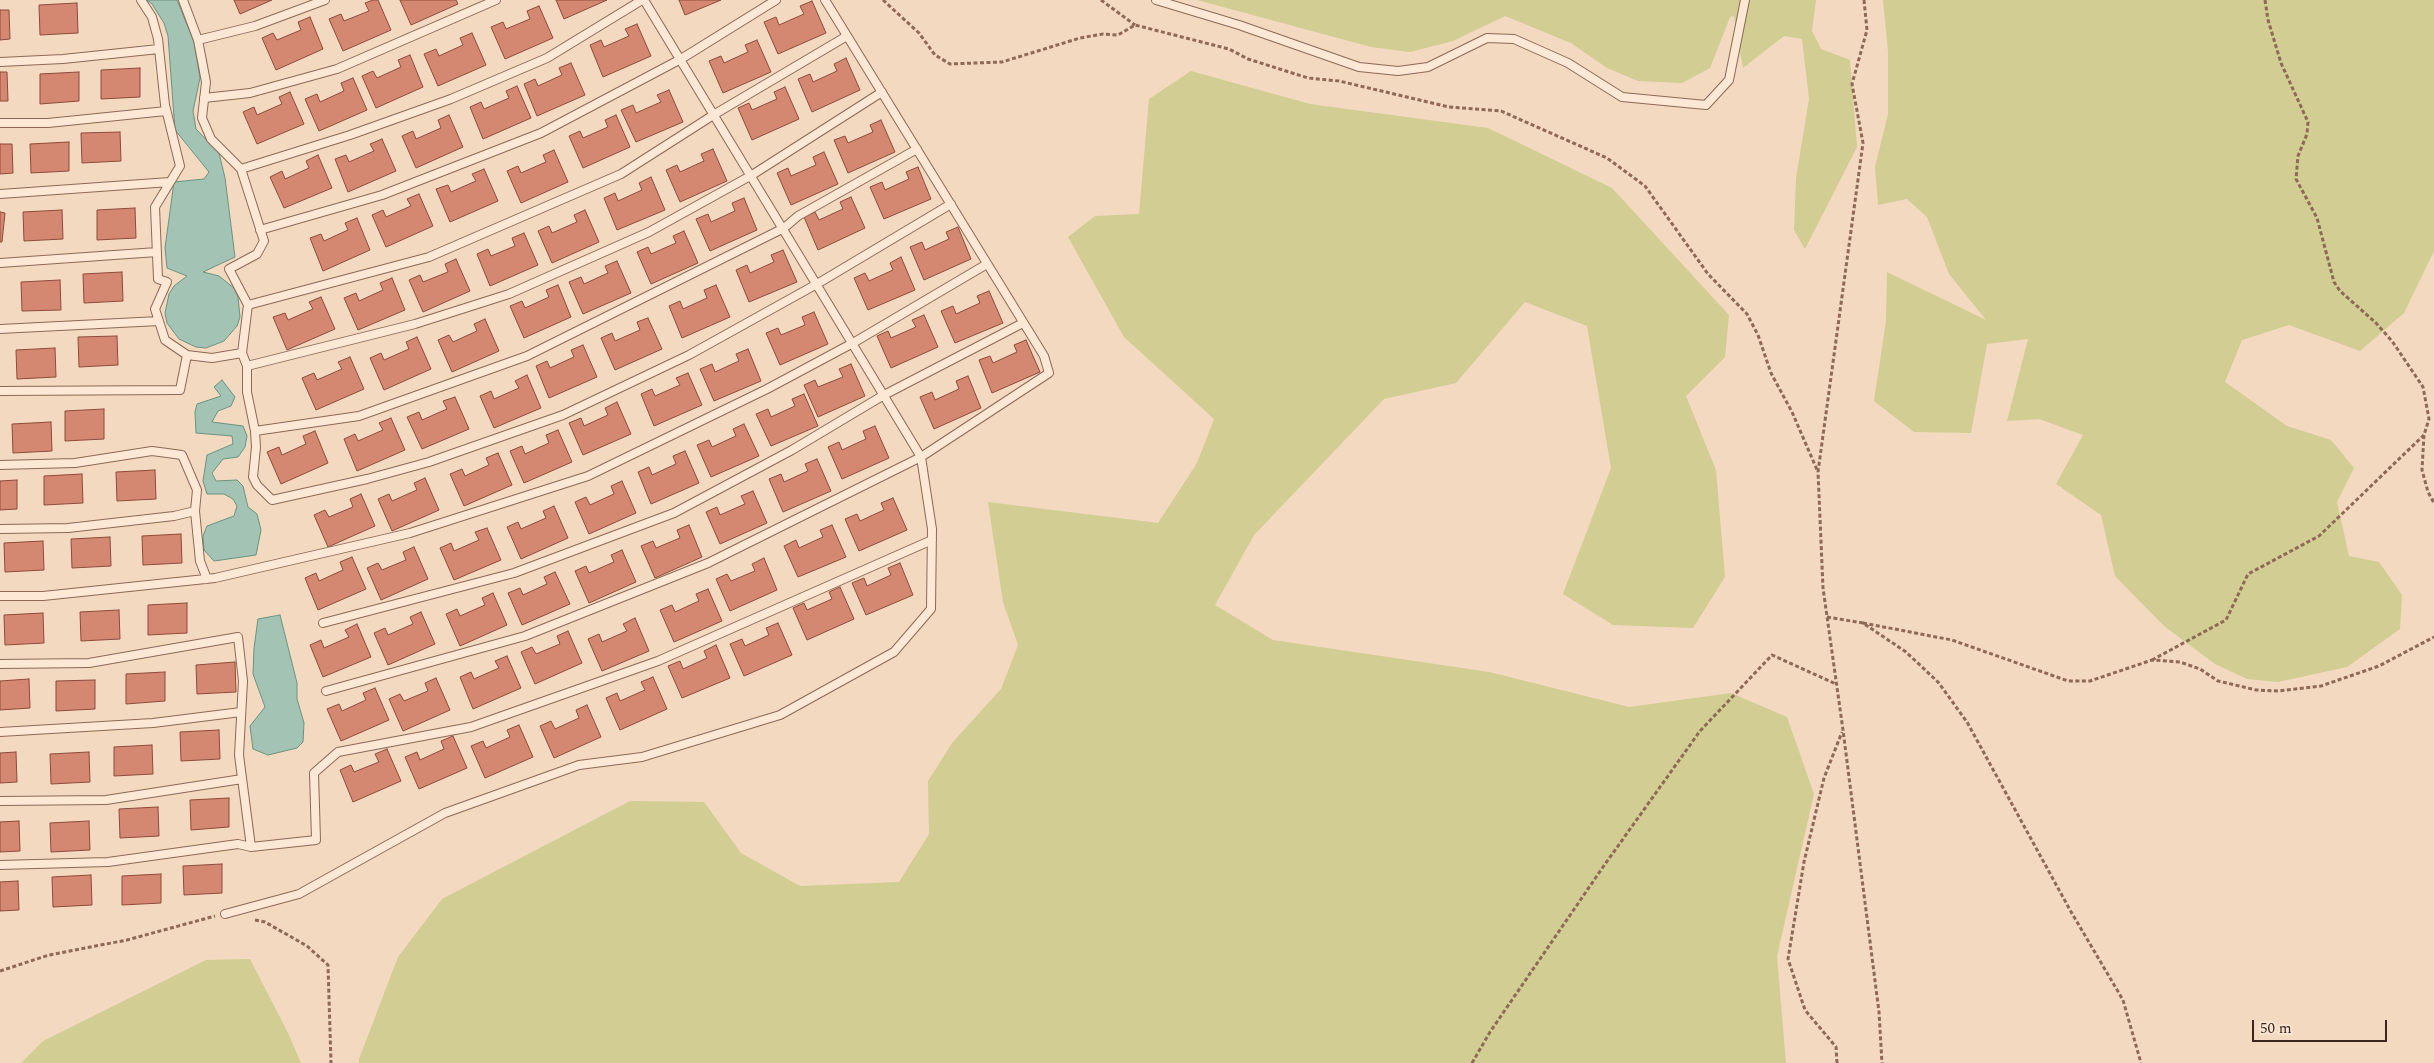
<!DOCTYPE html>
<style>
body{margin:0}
#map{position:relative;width:2434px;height:1063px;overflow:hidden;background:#f2d9c0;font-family:Spectral,serif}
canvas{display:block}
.scale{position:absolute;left:2252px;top:1020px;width:135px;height:22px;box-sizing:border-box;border:2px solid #3b251c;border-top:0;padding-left:6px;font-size:15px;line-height:18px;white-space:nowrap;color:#3b251c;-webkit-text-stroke:4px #f9e5d0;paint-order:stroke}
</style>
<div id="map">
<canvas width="2434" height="1063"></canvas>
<div class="scale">50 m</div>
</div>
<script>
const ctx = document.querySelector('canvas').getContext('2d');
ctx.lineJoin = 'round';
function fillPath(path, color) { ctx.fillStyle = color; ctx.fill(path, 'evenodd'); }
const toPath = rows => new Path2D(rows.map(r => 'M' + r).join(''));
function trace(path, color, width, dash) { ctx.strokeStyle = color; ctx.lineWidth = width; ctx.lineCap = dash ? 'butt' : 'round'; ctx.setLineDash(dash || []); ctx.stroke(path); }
fillPath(toPath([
 [1197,0,1816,0,1812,31,1821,49,1850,60,1857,147,1805,249,1794,230,1796,178,1809,99,1802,39,1784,36,1743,68,1734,16,1730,17,1710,68,1682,83,1638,81,1607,68,1571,43,1505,16,1453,41,1410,52,1371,47],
 [1883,0,2434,0,2434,251,2404,313,2360,351,2289,325,2242,340,2225,382,2287,426,2331,440,2354,468,2337,502,2349,556,2379,562,2402,595,2400,629,2347,667,2278,682,2247,679,2215,664,2164,626,2115,576,2101,515,2056,484,2083,435,2039,419,2007,421,2028,339,1987,344,1971,433,1914,432,1874,401,1886,321,1887,272,1986,320,1949,274,1927,217,1907,199,1878,205,1875,167,1888,114,1888,51],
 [1191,71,1310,104,1488,128,1612,188,1729,315,1725,357,1686,396,1716,470,1725,577,1693,628,1613,625,1563,594,1611,468,1587,326,1525,302,1456,383,1384,399,1254,535,1215,605,1273,640,1489,672,1629,707,1731,693,1787,717,1814,794,1777,956,1786,1063,359,1063,359,1059,398,957,442,899,630,801,704,802,741,853,800,886,899,882,929,834,928,781,952,743,1001,689,1018,645,1003,602,988,502,1158,523,1197,463,1214,419,1124,337,1068,237,1095,216,1139,214,1149,99],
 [250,959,288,1033,301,1063,21,1063,43,1041,206,960]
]), '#d1cd93');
const water = toPath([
 [147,0,177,0,194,42,200,78,193,111,196,129,219,153,225,178,235,257,203,272,219,276,234,288,238,297,240,317,237,326,224,341,206,348,196,347,179,339,167,323,165,313,169,294,174,286,187,276,167,268,165,248,174,182,204,179,209,172,175,130,168,36,164,23,152,4,147,0],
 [222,380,235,397,231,406,218,411,212,422,243,426,247,436,245,447,238,457,223,459,212,473,216,481,237,480,243,486,248,507,257,514,261,530,256,555,214,561,204,550,203,536,207,526,234,516,237,506,233,499,224,494,207,494,203,481,207,455,233,444,232,436,196,433,195,412,197,404,221,396,214,387,222,380],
 [280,615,297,683,297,699,304,723,303,742,297,748,268,755,253,749,250,726,265,707,253,674,254,648,258,619,280,615]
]);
fillPath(water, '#a3c4b4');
trace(water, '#699380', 1);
const building = toPath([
 [234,0,272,0,240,14,234,0],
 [373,0,378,0,391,30,343,51,329,19,341,14,344,21,369,11,365,3,373,0],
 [400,0,456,0,458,4,411,25,400,0],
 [556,0,607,0,564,19,556,0],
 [679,0,721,0,685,15,679,0],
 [812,1,826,33,778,54,764,22,776,17,779,25,804,14,800,6,812,1],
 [77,3,78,33,40,35,39,5,77,3],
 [539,6,553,38,505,59,491,27,503,22,506,29,530,19,527,11,539,6],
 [0,10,9,10,10,39,0,40,0,10],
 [310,17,323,49,276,70,262,38,273,33,277,40,301,30,298,22,310,17],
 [637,24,651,56,603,77,590,45,601,40,604,47,629,36,625,29,637,24],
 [472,33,486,65,438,86,424,54,436,49,439,56,463,45,460,38,472,33],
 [757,40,771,72,723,93,709,61,721,56,724,63,748,52,745,45,757,40],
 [410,55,423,87,376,108,362,76,373,71,377,78,401,67,398,60,410,55],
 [846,58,860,90,812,112,798,79,810,74,813,82,837,71,834,64,846,58],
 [571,63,585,95,537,116,524,84,535,79,538,86,562,75,559,68,571,63],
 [140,68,140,97,101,99,101,70,140,68],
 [0,72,7,72,8,101,0,101,0,72],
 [79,72,79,101,40,104,40,74,79,72],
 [353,78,367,110,319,131,305,99,317,94,320,102,344,91,341,83,353,78],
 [517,86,531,118,483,139,470,107,481,102,484,109,509,98,506,91,517,86],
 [785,87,799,119,752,140,738,108,749,103,752,110,777,99,774,92,785,87],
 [669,90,683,122,636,142,621,110,633,105,636,113,661,102,657,95,669,90],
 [290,92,304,124,257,144,243,112,254,107,257,115,282,104,279,97,290,92],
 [449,115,463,147,416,168,402,136,413,131,416,139,441,128,438,120,449,115],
 [616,115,630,147,583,168,569,136,580,131,583,138,608,127,605,120,616,115],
 [881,120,895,152,848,173,834,140,845,136,848,143,873,132,870,125,881,120],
 [120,132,121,161,82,163,81,133,120,132],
 [382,139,396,171,348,192,335,159,346,155,349,162,374,151,370,144,382,139],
 [69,142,69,171,31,173,30,144,69,142],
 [0,144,12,144,13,173,0,174,0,144],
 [713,149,727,181,680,202,666,170,677,165,680,172,704,161,701,154,713,149],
 [554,150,568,182,521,203,507,171,518,166,521,173,546,162,543,155,554,150],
 [824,152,838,184,791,205,777,173,788,168,791,176,816,165,813,157,824,152],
 [318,155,332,188,284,208,270,177,282,171,285,179,309,168,306,161,318,155],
 [918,167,931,199,884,219,870,187,882,182,885,190,909,179,906,172,918,167],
 [484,169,498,201,450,222,436,189,448,185,451,192,476,181,472,174,484,169],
 [651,177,665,210,617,230,604,198,615,193,618,201,642,190,639,183,651,177],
 [419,194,433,226,386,247,372,215,383,210,386,217,411,206,407,199,419,194],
 [851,197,865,228,818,250,804,217,815,212,819,220,843,209,840,202,851,197],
 [744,198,757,230,710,251,696,219,708,214,711,222,735,211,732,203,744,198],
 [135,208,136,238,97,240,97,210,135,208],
 [62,210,63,239,24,241,23,212,62,210],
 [585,210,599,242,552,263,538,231,549,226,552,233,577,222,574,215,585,210],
 [0,212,5,213,2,242,0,242,0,212],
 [357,218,370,250,323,271,310,238,321,234,324,241,348,230,345,223,357,218],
 [958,227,971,259,924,280,910,247,922,242,925,250,949,239,946,232,958,227],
 [684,231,698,263,651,284,637,252,648,247,651,254,676,243,673,236,684,231],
 [524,233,538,265,490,286,477,254,488,249,491,256,515,246,512,238,524,233],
 [783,250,797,282,749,302,736,270,747,265,750,273,774,262,771,255,783,250],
 [901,257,915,290,868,310,854,278,865,273,869,281,893,270,890,263,901,257],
 [456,259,470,291,423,312,409,280,420,275,423,282,448,272,445,264,456,259],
 [617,261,631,293,583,314,569,282,581,277,584,284,608,273,605,266,617,261],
 [122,272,123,301,84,303,83,274,122,272],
 [392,278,405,310,358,330,344,298,356,293,359,301,383,290,380,283,392,278],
 [60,280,61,310,22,311,21,282,60,280],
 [558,285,571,317,524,338,510,306,522,301,525,308,549,297,546,290,558,285],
 [716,285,730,317,682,338,669,306,680,301,683,309,707,298,704,290,716,285],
 [989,291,1003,323,955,343,941,311,953,306,956,314,980,303,977,296,989,291],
 [321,297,335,329,287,350,273,317,285,313,288,320,313,309,309,302,321,297],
 [814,312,828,344,780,365,766,333,778,328,781,335,805,325,802,317,814,312],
 [924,315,938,347,891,368,877,336,888,331,891,338,916,327,912,320,924,315],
 [648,318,662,349,615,370,601,338,612,333,615,341,640,330,637,322,648,318],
 [485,319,499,351,452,372,438,340,449,335,453,342,477,331,474,324,485,319],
 [117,336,118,365,79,367,78,337,117,336],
 [417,337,431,369,384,390,370,358,381,353,384,360,409,349,406,342,417,337],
 [1026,340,1040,372,992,393,979,360,990,356,993,363,1017,352,1014,345,1026,340],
 [583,345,597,377,549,398,536,366,547,361,550,368,574,357,571,350,583,345],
 [55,348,56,377,17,379,16,350,55,348],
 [748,349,761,381,714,401,700,369,712,364,715,372,739,361,736,354,748,349],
 [350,357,364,389,316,410,302,378,314,373,317,380,342,369,338,362,350,357],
 [851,364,865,396,818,417,804,385,815,380,818,387,843,377,839,369,851,364],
 [688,373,702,405,654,426,641,394,652,389,655,396,680,385,676,378,688,373],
 [527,375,541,408,494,428,480,396,491,391,494,399,519,388,515,381,527,375],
 [968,376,981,408,934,429,920,397,932,392,935,400,959,389,956,381,968,376],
 [804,394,818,426,771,446,756,414,768,409,771,417,795,406,792,399,804,394],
 [455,397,469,429,422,449,407,417,419,412,422,420,447,409,443,401,455,397],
 [617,402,631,434,583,455,569,423,581,418,584,426,608,415,605,408,617,402],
 [104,409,104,439,65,441,65,411,104,409],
 [391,418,405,450,357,471,344,439,355,434,358,441,383,430,379,423,391,418],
 [51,422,52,451,13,453,12,424,51,422],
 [744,424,759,456,711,477,697,445,709,440,712,447,736,436,733,429,744,424],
 [875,426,889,458,842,479,828,447,839,442,842,450,866,439,863,431,875,426],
 [558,430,572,462,524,483,510,451,522,446,525,454,549,443,546,435,558,430],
 [315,431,328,463,281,484,267,452,279,447,282,455,306,444,303,436,315,431],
 [685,451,699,483,651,504,638,472,649,467,652,475,676,464,673,456,685,451],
 [498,453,512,485,464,506,450,474,462,469,465,476,489,465,486,458,498,453],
 [817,459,831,491,783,512,769,479,781,474,784,482,808,471,805,464,817,459],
 [155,470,156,499,117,501,116,472,155,470],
 [82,474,83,503,44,505,44,476,82,474],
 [425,478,439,510,392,531,378,499,389,494,392,501,417,490,414,483,425,478],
 [17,480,17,509,0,510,0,481,17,480],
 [622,481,636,513,589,534,575,502,586,497,590,505,614,494,611,486,622,481],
 [753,491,767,523,720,544,706,512,717,507,720,515,745,504,741,496,753,491],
 [361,494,375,526,328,547,314,515,325,510,329,517,353,507,350,499,361,494],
 [893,498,907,530,859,551,845,519,857,514,860,521,884,510,881,503,893,498],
 [554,506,568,538,521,559,507,527,518,522,521,529,546,518,543,511,554,506],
 [689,525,702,557,655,578,641,546,653,541,656,548,680,538,677,530,689,525],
 [832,525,846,557,798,577,784,546,796,540,799,548,823,537,820,530,832,525],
 [487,528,501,560,454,580,440,548,451,543,454,551,479,540,475,532,487,528],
 [181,534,182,563,143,565,142,536,181,534],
 [110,537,111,566,72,568,71,539,110,537],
 [43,541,44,570,5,572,4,543,43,541],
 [414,547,428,579,381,600,367,568,378,563,382,570,406,560,403,552,414,547],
 [622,550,636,582,589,603,575,571,586,566,589,573,614,562,611,555,622,550],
 [352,557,366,589,318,610,305,578,316,573,319,581,343,570,340,562,352,557],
 [764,558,777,590,730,611,716,579,727,574,731,581,755,571,752,564,764,558],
 [900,563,913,595,866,615,852,583,864,578,867,586,891,575,888,568,900,563],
 [555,572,570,604,522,625,508,593,520,588,523,595,547,584,544,577,555,572],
 [840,587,854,619,807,640,793,608,804,603,807,610,832,599,829,592,840,587],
 [708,589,722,621,674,642,660,610,672,605,675,612,699,601,696,594,708,589],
 [493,593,507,625,460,646,446,614,457,609,460,616,485,605,482,598,493,593],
 [187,603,187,633,148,635,148,605,187,603],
 [119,610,120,639,81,641,80,612,119,610],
 [421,612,435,644,388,665,374,633,385,628,388,635,413,624,410,617,421,612],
 [43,613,44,643,5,645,4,615,43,613],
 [635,618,649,651,602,671,588,639,599,634,602,642,627,631,623,624,635,618],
 [778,623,792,655,744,676,730,644,742,639,745,646,769,635,766,628,778,623],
 [357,624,371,657,323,677,310,645,321,640,324,648,349,637,345,630,357,624],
 [568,631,582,663,535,684,521,652,532,647,536,654,560,644,557,636,568,631],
 [716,645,730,678,682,698,668,666,680,661,683,669,707,658,704,651,716,645],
 [507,656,521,688,473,709,460,677,471,672,474,679,499,668,495,661,507,656],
 [235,662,236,692,197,694,196,665,235,662],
 [165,672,165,701,126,704,126,674,165,672],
 [653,677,667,709,620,730,606,698,617,693,620,701,645,690,641,682,653,677],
 [436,678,450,710,403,731,389,699,400,694,404,701,428,691,425,683,436,678],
 [29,679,30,708,0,710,0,681,29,679],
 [95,680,95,709,56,711,56,681,95,680],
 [375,688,389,720,341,741,327,709,339,704,342,711,366,700,363,693,375,688],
 [587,705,601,737,554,758,540,726,551,721,555,729,579,718,576,710,587,705],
 [519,725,533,757,485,778,471,746,483,741,486,748,510,737,507,730,519,725],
 [219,730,220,759,181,761,180,732,219,730],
 [453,736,467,768,419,789,405,757,417,752,420,760,444,749,441,741,453,736],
 [152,745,153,774,114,776,114,747,152,745],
 [387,749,401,781,353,802,340,770,351,765,354,772,379,762,375,754,387,749],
 [16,752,17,782,0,783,0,753,16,752],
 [89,752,90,782,51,784,50,754,89,752],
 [229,798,229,827,191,830,190,800,229,798],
 [158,807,159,836,120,838,119,809,158,807],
 [19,821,20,851,0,852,0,822,19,821],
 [89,821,90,850,51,852,50,823,89,821],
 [222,864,222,893,184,895,183,866,222,864],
 [161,874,161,903,122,905,122,876,161,874],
 [91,875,92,905,53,907,52,877,91,875],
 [18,881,19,910,0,911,0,882,18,881]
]);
fillPath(building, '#d48872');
trace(building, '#8f4a39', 1);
const service = toPath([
 [141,0,152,17,158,39,165,105,180,166,155,207,158,279,167,282,155,309,165,340,187,355,212,358,242,353],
 [183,0,198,40,206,82,202,118,211,139,241,169,264,241,257,254,229,269,248,305,242,353,247,366,247,392,255,431,256,447,253,477,257,485,272,500,367,479,429,462,563,415,689,355,817,284,951,204],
 [1156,0,1239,25,1359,67,1398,71,1428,67,1487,38,1514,39,1568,63,1622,97,1706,105,1729,80,1745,0],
 [198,40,255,26,325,0],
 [0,62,63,59,159,49],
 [204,98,250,93,337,69,496,0],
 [0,123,48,123,166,111],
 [241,169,350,135,451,99,547,58,642,0],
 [0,194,170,182],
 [260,230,382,195,541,133,681,59,776,0],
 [0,263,157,252],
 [248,305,429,257,621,174,715,114,847,36],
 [0,329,159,321],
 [247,366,415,324,509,294,649,232,752,175,882,92],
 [0,391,180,390,187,355],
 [255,431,359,416,527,356,784,228,798,216,917,149],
 [0,465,75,463,152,451,182,455,197,490,195,511,200,561,207,579],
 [0,529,68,528,174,516,195,511],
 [0,596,43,596,215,578,410,533,588,476,767,389,853,343,987,264],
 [323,623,514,573,674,513,792,450,884,395,1023,323],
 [0,664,89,663,238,637,243,681,239,755,251,847,316,840,314,773,338,752,471,727,658,661,932,540],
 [326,691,525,636,708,563,921,457,1049,373,1044,356,825,0],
 [0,732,153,723,241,712],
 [0,801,106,800,242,779],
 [0,865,108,862,238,844,251,847],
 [225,914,299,894,445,813,579,765,642,757,780,715,894,652,931,609,932,529,921,457,644,0]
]);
trace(service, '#8d6956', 10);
trace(toPath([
 [883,0,919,33,935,55,950,64,1002,62,1080,38,1103,34,1118,35,1135,25,1229,49,1248,59,1308,78,1339,81,1449,107,1501,111,1607,158,1645,186,1708,274,1747,314,1758,335,1771,373,1792,412,1818,472],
 [1101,0,1135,25],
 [1864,0,1867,30,1852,84,1863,143,1818,472,1823,588,1843,730,1879,1012,1882,1063],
 [2265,0,2268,20,2281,63,2308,122,2307,134,2298,156,2296,179,2317,218,2334,282,2340,291,2375,322,2392,341,2423,387,2429,419,2424,435,2422,470,2428,492,2434,503],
 [1827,617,1863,623,1906,652,1938,682,1967,722,2070,910,2123,1000,2141,1063],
 [1863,623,1952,640,2068,681,2090,681,2152,660,2180,662,2200,669,2218,681,2256,690,2279,691,2321,686,2379,666,2434,637],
 [2152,660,2226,620,2248,574,2319,536,2424,435],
 [255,920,265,922,307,946,328,965,331,1063],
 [0,971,49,955,127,940,215,916],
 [1472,1063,1490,1032,1603,867,1700,731,1772,655,1836,684],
 [1837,1063,1836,1047,1805,1010,1788,959,1804,862,1824,778,1842,732]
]), '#8d6956', 3, [4, 2.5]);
trace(service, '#fce8d4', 8);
</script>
